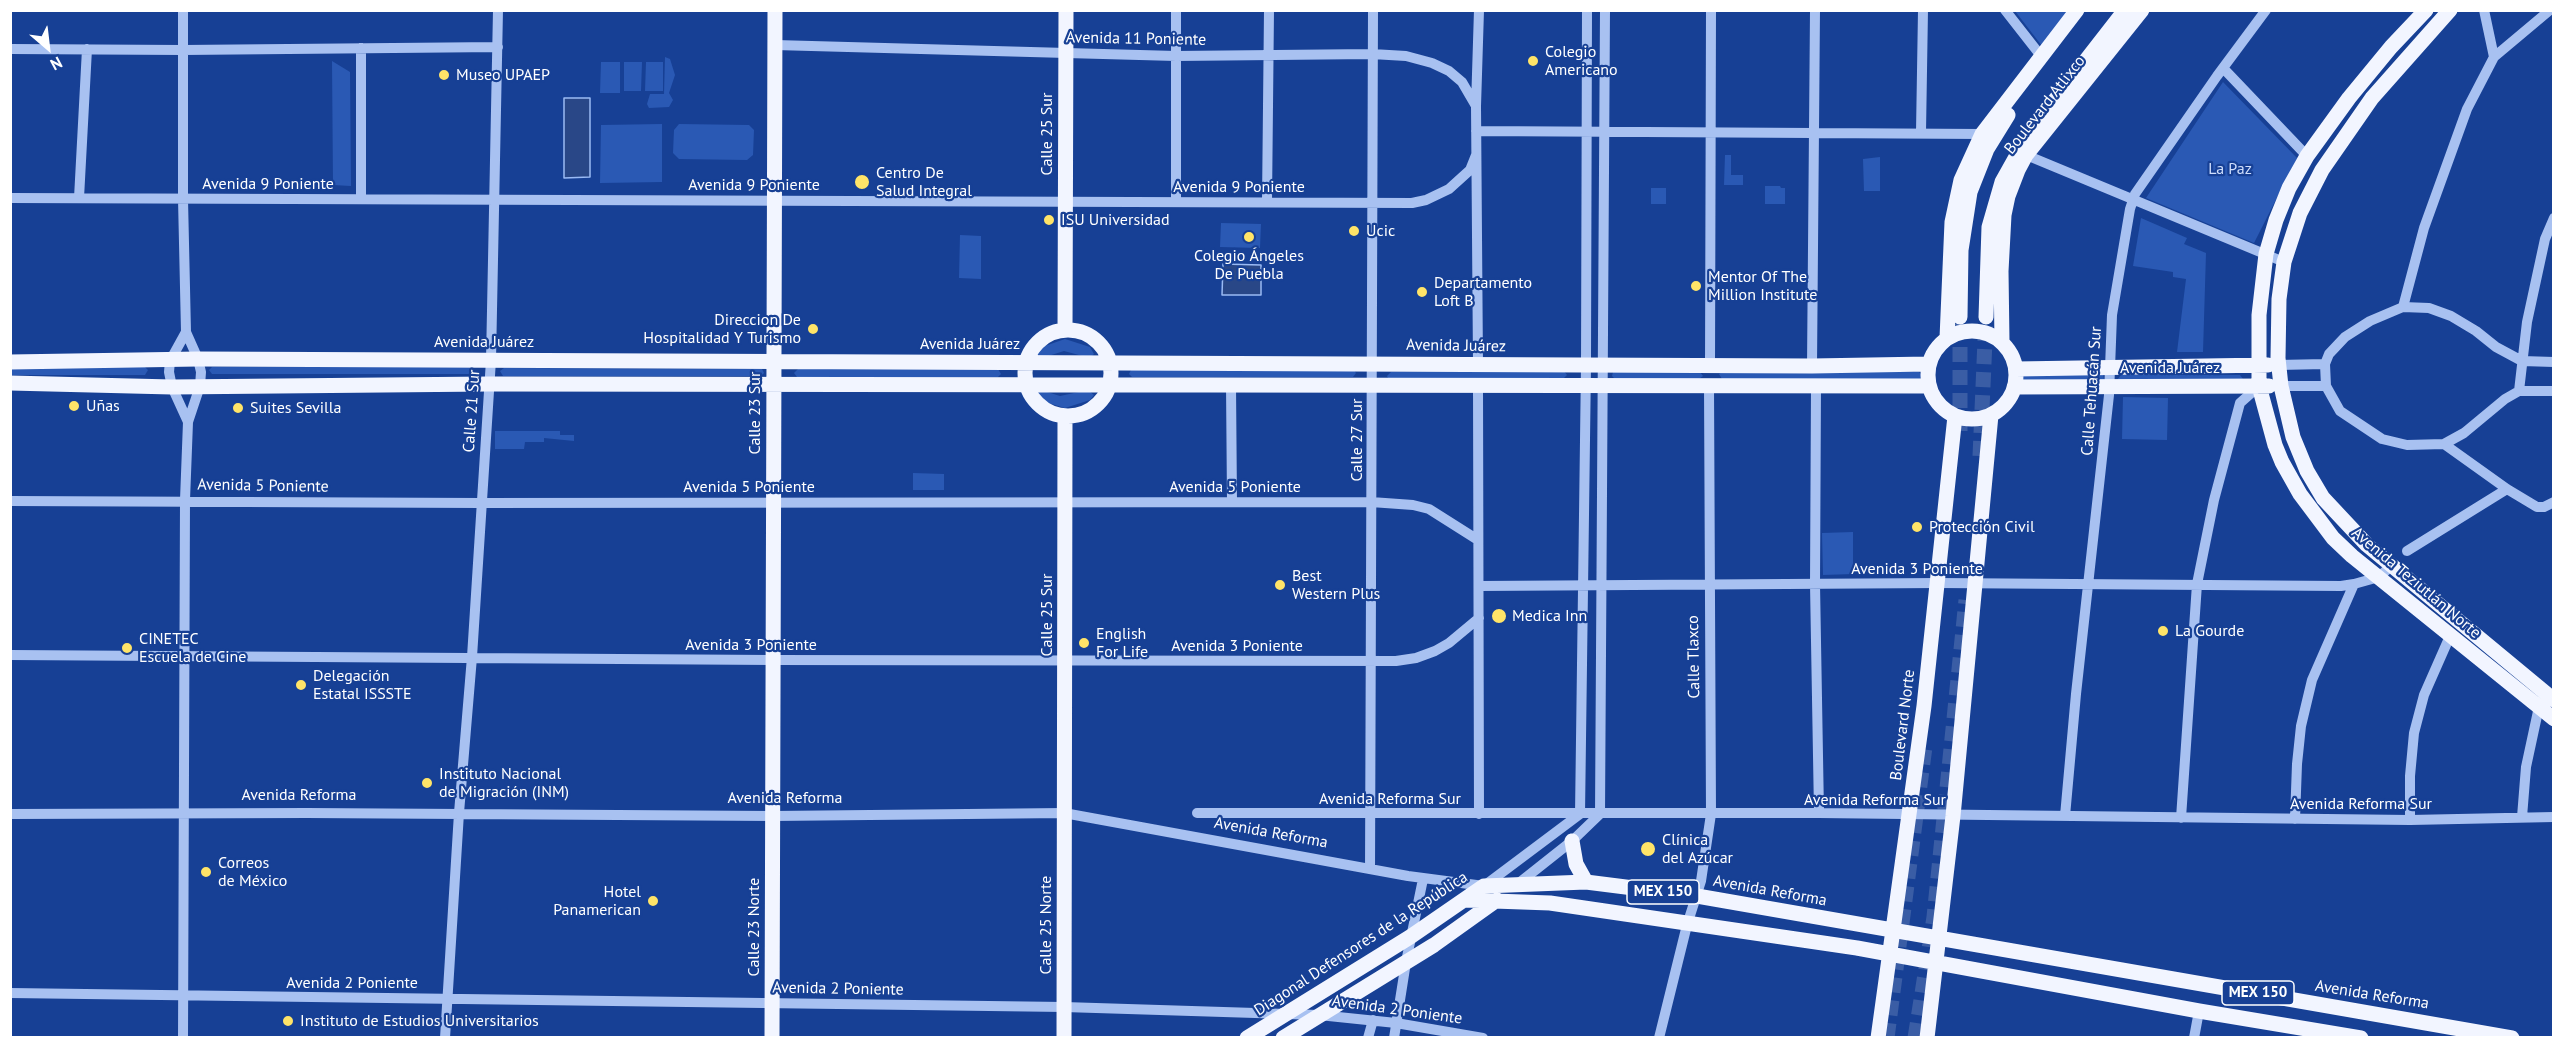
<!DOCTYPE html>
<meta charset="utf-8">
<style>
body{margin:0}
#map{position:relative;width:2564px;height:1048px;overflow:hidden;background:#174095;font-family:"PT Sans",sans-serif}
canvas{display:block}
.frame{position:absolute;inset:0;border:12px solid #fff;pointer-events:none}
.north{position:absolute;left:18px;top:18px;width:60px;height:60px;-webkit-text-stroke:4px #174095;paint-order:stroke;rotate:152deg;font-size:16px;font-weight:700;line-height:24px;text-align:center;color:#fff}
.north::after{content:'';display:block;margin:auto;width:21px;height:27px;background:#fff;clip-path:polygon(50% 0,100% 100%,50% 72%,0 100%)}
</style>
<div id="map">
<canvas width="2564" height="1048"></canvas>
<div class="frame"></div>
<div class="north">N</div>
</div>
<script>
const ctx = document.querySelector('canvas').getContext('2d');
ctx.lineJoin = 'round';
function fillPath(path, color) { ctx.fillStyle = color; ctx.fill(path, 'evenodd'); }
const toPath = rows => new Path2D(rows.map(r => 'M' + r).join(''));
function trace(path, color, width, dash) { ctx.strokeStyle = color; ctx.lineWidth = width; ctx.lineCap = dash ? 'butt' : 'round'; ctx.setLineDash(dash || []); ctx.stroke(path); }
function drawText(font, color, halo, rows, align = 'center') {
  ctx.font = font + ' "PT Sans",sans-serif'; ctx.lineWidth = 4.5; ctx.setLineDash([]); ctx.textBaseline = 'middle'; ctx.strokeStyle = halo; ctx.fillStyle = color; for (const [text, x, y, turn = 0] of rows) {
    ctx.save(); ctx.translate(x, y); ctx.rotate((+turn || 0) * Math.PI / 180); ctx.textAlign = isNaN(turn) ? turn : align; if (halo) ctx.strokeText(text, 0, 0); ctx.fillText(text, 0, 0); ctx.restore();
  }
}
fillPath(toPath([
 [2015,11,2073,11,2042,46],
 [665,57,670,59,675,75,669,93,673,100,669,107,649,108,647,104,650,94,664,94],
 [332,61,350,72,351,186,333,185],
 [601,62,620,62,620,93,600,93],
 [624,62,642,62,641,91,624,91],
 [646,62,663,62,663,91,645,91],
 [2223,82,2297,158,2254,243,2146,198],
 [662,124,662,182,600,183,601,125],
 [679,124,749,125,754,130,753,155,747,160,679,159,673,153,674,130],
 [1725,155,1731,155,1731,175,1743,175,1743,185,1724,185],
 [1880,157,1880,191,1864,191,1863,159],
 [1765,186,1780,186,1781,188,1785,188,1785,204,1765,204],
 [1651,188,1666,188,1666,204,1651,204],
 [2141,218,2187,238,2184,244,2206,253,2203,352,2177,352,2186,279,2173,277,2173,272,2133,266],
 [1221,223,1261,224,1260,248,1220,247],
 [960,235,981,236,981,279,959,278],
 [1065,339,1090,347,1094,354,1090,358,1064,351,1042,358,1037,355,1039,348],
 [11,367,145,367,148,370,145,375,11,375],
 [212,367,470,367,473,371,470,374,212,374,209,370],
 [504,368,762,369,764,373,761,376,503,376,500,371],
 [798,369,998,369,1001,374,998,377,797,377,794,373],
 [1131,370,1354,370,1356,373,1353,377,1132,377,1129,374],
 [1564,371,1567,375,1563,379,1388,378,1387,376,1391,372],
 [1723,371,1919,372,1922,375,1920,379,1722,379,1719,374],
 [1613,372,1700,372,1703,376,1699,379,1615,379,1612,376],
 [2103,374,2104,380,2019,380,2018,378,2019,375],
 [2121,375,2240,375,2243,379,2117,380],
 [1041,390,1060,396,1088,390,1094,395,1090,400,1065,408,1038,400,1036,395],
 [2123,397,2168,398,2167,440,2122,439],
 [495,431,560,431,560,435,574,435,574,441,544,438,544,442,525,442,524,449,495,449],
 [913,473,944,474,944,490,913,490],
 [1853,532,1853,574,1823,575,1822,533]
]), '#2a59b4');
const water = toPath([
 [564,98,590,98,590,177,564,178,564,98],
 [1223,264,1261,265,1261,295,1222,295,1223,264]
]);
fillPath(water, '#294787');
trace(water, '#9abaf4', 1.5);
trace(toPath([
 [1960,431,1960,317],
 [1980,456,1986,317],
 [1887,1038,1925,747],
 [1915,1038,1934,917,1966,600]
]), '#3a5da5', 15, [15, 8]);
trace(toPath([
 [2005,10,2041,56],
 [2484,10,2494,57],
 [775,45,1176,56,1372,54,1406,56,1432,63,1449,71,1462,82,1476,106],
 [10,49,183,50,498,47],
 [2223,68,2307,156],
 [1476,131,1982,134],
 [1921,132,1923,10],
 [2026,155,2284,262],
 [10,198,1412,203,1426,200,1449,189,1470,170,1476,155],
 [79,198,87,49],
 [361,199,361,48],
 [1176,202,1176,10],
 [1267,202,1269,10],
 [2403,307,2424,228,2467,109,2494,57,2550,10],
 [186,332,170,361,169,372,172,387,188,422],
 [2554,362,2522,361,2496,347,2476,331,2451,316,2429,308,2403,307,2370,321,2345,337,2329,354,2325,364,2326,386,2340,411,2382,439,2407,445,2444,444,2464,433,2505,399,2519,391,2554,391],
 [1478,365,1476,106,1479,10],
 [1710,365,1711,10],
 [2278,365,2325,364],
 [1812,366,1815,10],
 [1231,385,1232,502],
 [1478,385,1479,814],
 [1816,386,1815,584,1819,813],
 [2281,386,2326,386],
 [2519,391,2527,322,2545,239,2554,218],
 [2444,444,2507,489,2537,507,2544,507,2554,502],
 [10,501,481,503,1371,502,1413,505,1429,509,1478,540],
 [2407,551,2507,489],
 [1480,586,1939,583,2341,586,2354,584],
 [10,655,773,660,1396,661,1416,658,1435,651,1449,643,1479,618],
 [1197,813,1819,813,2410,820,2554,817],
 [10,814,307,813,773,816,1064,813,1408,876,1484,886,1580,814,1586,365,1587,10],
 [1600,814,1605,10],
 [2065,816,2076,694,2109,395,2112,315,2130,209,2135,194,2217,76,2266,10],
 [2522,817,2526,767,2540,702],
 [2181,818,2197,584,2214,500,2240,403,2259,386],
 [2295,819,2297,764,2301,726,2312,680,2354,584,2379,577,2392,565],
 [2410,820,2410,776,2414,733,2424,695,2450,636],
 [1370,869,1373,10],
 [1519,883,1572,841,1600,814],
 [10,993,1064,1007,1319,1015,1396,1023,1483,1038],
 [183,1038,185,500,188,422,200,386,201,372,198,359,186,332,183,199,183,10],
 [445,1038,459,813,472,657,491,360,498,10],
 [1368,1038,1373,1020],
 [1394,1038,1406,962,1423,879],
 [1659,1038,1687,925,1701,881,1711,814,1709,386],
 [2194,1038,2199,1011]
]), '#a8c1f1', 10);
trace(toPath([
 [2426,10,2391,47,2349,98,2307,156,2289,188,2276,220,2266,254,2259,315,2259,386,2275,445,2282,462,2300,494,2333,538,2352,556,2554,719],
 [2450,10,2372,98,2322,170,2300,213,2284,262,2279,299,2278,358,2281,386,2293,437,2307,471,2323,498,2367,545,2554,700],
 [1960,317,1961,250,1970,192,1987,149,2008,115],
 [1986,317,1989,227,2002,182,2030,132,2125,10],
 '1025 373a43 43 0 1 1 86 0a43 43 0 1 1-86 0Z',
 [1065,330,1066,10],
 '1928 375a44 44 0 1 1 88 0a44 44 0 1 1-88 0Z',
 [1947,338,1952,222,1961,180,1982,134,2077,10],
 [2002,342,2001,271,2004,215,2008,196,2018,170,2026,155,2142,10],
 [10,362,198,359,1812,366,1928,364],
 [2016,369,2268,365],
 [10,383,172,387,489,384,1928,386],
 [2014,387,2269,386],
 [1572,841,1576,864,1586,882],
 [1466,900,1550,903,1857,948,2199,1011,2361,1038],
 [772,1038,775,10],
 [1064,1038,1065,416],
 [1247,1038,1410,937,1484,886,1586,882,1697,896,2512,1038],
 [1283,1038,1434,945,1497,900],
 [1878,1038,1924,706,1955,416],
 [1927,1038,1953,816,1991,415]
]), '#f2f5ff', 15);
for (const [x, y, r, color] of [
 [1533,61,6,"#ffe468"],
 [444,75,6,"#ffe468"],
 [862,182,8,"#ffe468"],
 [1049,220,6,"#ffe468"],
 [1354,231,6,"#ffe468"],
 [1249,237,6,"#ffe468"],
 [1696,286,6,"#ffe468"],
 [1422,292,6,"#ffe468"],
 [813,329,6,"#ffe468"],
 [74,406,6,"#ffe468"],
 [238,408,6,"#ffe468"],
 [1917,527,6,"#ffe468"],
 [1280,585,6,"#ffe468"],
 [1499,616,8,"#ffe468"],
 [2163,631,6,"#ffe468"],
 [1084,643,6,"#ffe468"],
 [127,648,6,"#ffe468"],
 [301,685,6,"#ffe468"],
 [427,783,6,"#ffe468"],
 [1648,849,8,"#ffe468"],
 [206,872,6,"#ffe468"],
 [653,901,6,"#ffe468"],
 [288,1021,6,"#ffe468"]
]) { const dot = new Path2D(); dot.arc(x, y, r, 0, 2 * Math.PI); ctx.fillStyle = color; ctx.fill(dot); trace(dot, '#174095', 2); }
for (const [x, y, w] of [
 [1663,892,72],
 [2258,993,72]
]) { const box = new Path2D(); box.roundRect(x - w / 2, y - 12, w, 24, 4.5); ctx.fillStyle = '#174095'; ctx.fill(box); trace(box, '#fff', 1.5); }
drawText('bold 15px', '#fff', null, [
 ["MEX 150",1663,892],
 ["MEX 150",2258,993]
]);
drawText('16px', '#fff', '#174095', [
 ["Avenida 11 Poniente",1136,39,1],
 ["Boulevard Atlixco",2045,105,-52],
 ["Calle 25 Sur",1047,134,-90],
 ["Avenida 9 Poniente",268,184],
 ["Avenida 9 Poniente",754,185],
 ["Avenida 9 Poniente",1239,187],
 ["Avenida Juárez",484,342],
 ["Avenida Juárez",970,344],
 ["Avenida Juárez",1456,346,1],
 ["Avenida Juárez",2170,368],
 ["Calle Tehuacán Sur",2092,391,-86],
 ["Calle 21 Sur",472,411,-86],
 ["Calle 23 Sur",755,413,-90],
 ["Calle 27 Sur",1357,440,-90],
 ["Avenida 5 Poniente",263,486,1],
 ["Avenida 5 Poniente",749,487],
 ["Avenida 5 Poniente",1235,487],
 ["Avenida 3 Poniente",1917,569],
 ["Avenida Teziutlán Norte",2416,583,40],
 ["Calle 25 Sur",1047,615,-90],
 ["Avenida 3 Poniente",751,645],
 ["Avenida 3 Poniente",1237,646],
 ["Calle Tlaxco",1694,657,-91],
 ["Boulevard Norte",1903,725,-83],
 ["Avenida Reforma",299,795],
 ["Avenida Reforma",785,798],
 ["Avenida Reforma Sur",1390,799],
 ["Avenida Reforma Sur",1875,800],
 ["Avenida Reforma Sur",2361,804],
 ["Avenida Reforma",1271,833,10],
 ["Avenida Reforma",1770,891,10],
 ["Calle 25 Norte",1046,925,-90],
 ["Calle 23 Norte",754,927,-90],
 ["Diagonal Defensores de la República",1361,944,-33],
 ["Avenida 2 Poniente",352,983],
 ["Avenida 2 Poniente",838,989,1],
 ["Avenida Reforma",2372,995,9],
 ["Avenida 2 Poniente",1397,1010,8]
]);
drawText('16px', '#fff', '#174095', [
 ["Colegio",1545,52],
 ["Americano",1545,70],
 ["Museo UPAEP",456,75],
 ["Centro De",876,173],
 ["Salud Integral",876,191],
 ["ISU Universidad",1061,220],
 ["Ucic",1366,231],
 ["Colegio Ángeles",1249,256,"center"],
 ["De Puebla",1249,274,"center"],
 ["Mentor Of The",1708,277],
 ["Million Institute",1708,295],
 ["Departamento",1434,283],
 ["Loft B",1434,301],
 ["Direccion De",801,320,"right"],
 ["Hospitalidad Y Turismo",801,338,"right"],
 ["Uñas",86,406],
 ["Suites Sevilla",250,408],
 ["Protección Civil",1929,527],
 ["Best",1292,576],
 ["Western Plus",1292,594],
 ["Medica Inn",1512,616],
 ["La Gourde",2175,631],
 ["English",1096,634],
 ["For Life",1096,652],
 ["CINETEC",139,639],
 ["Escuela de Cine",139,657],
 ["Delegación",313,676],
 ["Estatal ISSSTE",313,694],
 ["Instituto Nacional",439,774],
 ["de Migración (INM)",439,792],
 ["Clínica",1662,840],
 ["del Azúcar",1662,858],
 ["Correos",218,863],
 ["de México",218,881],
 ["Hotel",641,892,"right"],
 ["Panamerican",641,910,"right"],
 ["Instituto de Estudios Universitarios",300,1021]
], 'left');
drawText('16px', '#cfdefc', '#174095', [
 ["La Paz",2230,169]
]);
</script>
